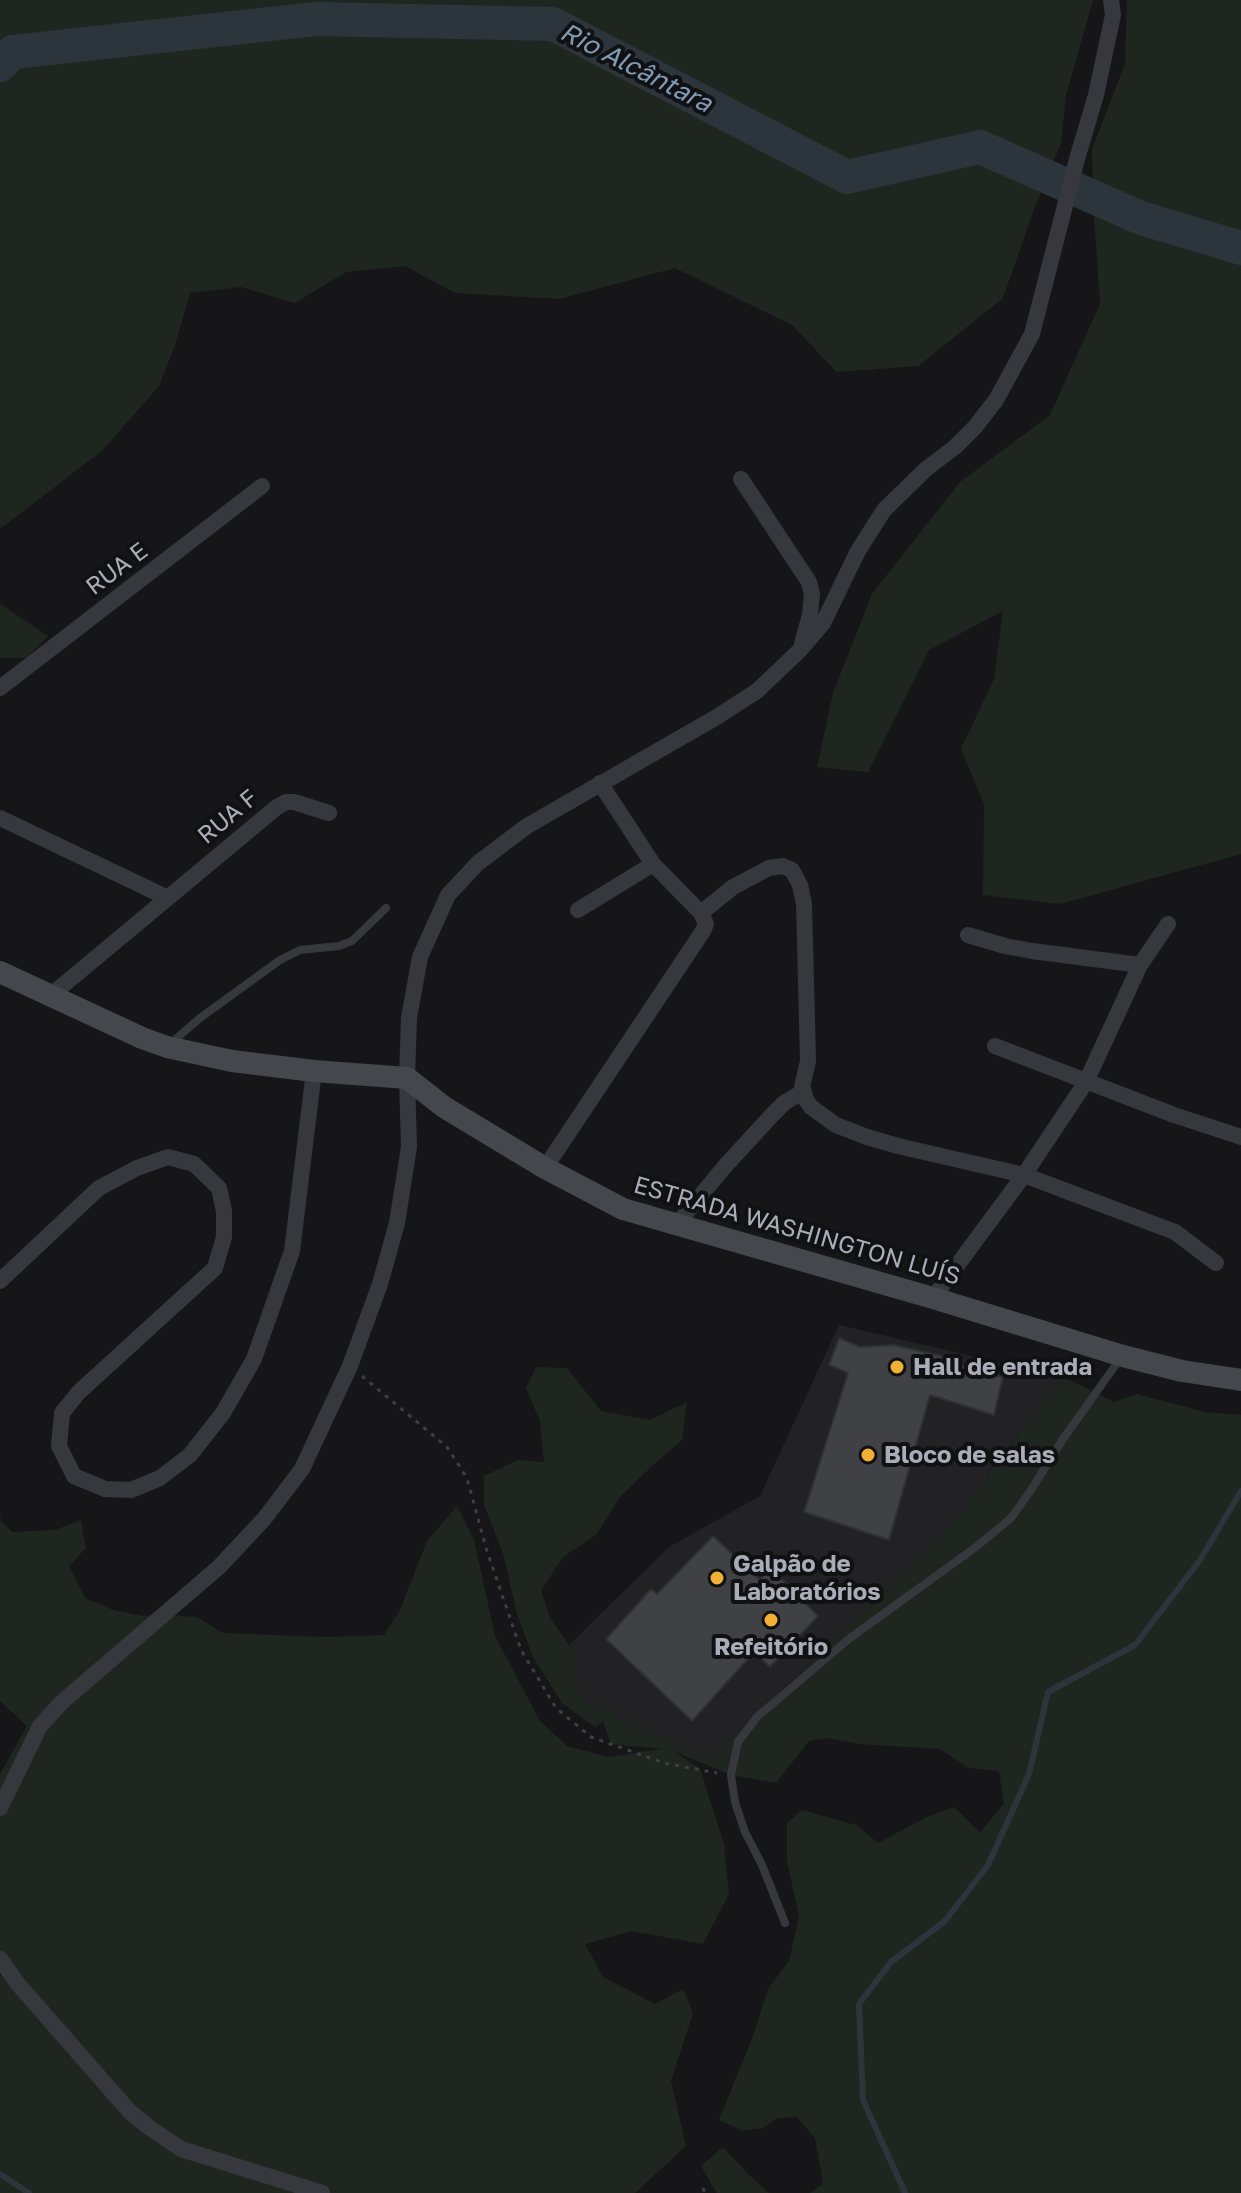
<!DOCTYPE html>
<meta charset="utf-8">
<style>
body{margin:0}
canvas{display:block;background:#161618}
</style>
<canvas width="1241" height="2193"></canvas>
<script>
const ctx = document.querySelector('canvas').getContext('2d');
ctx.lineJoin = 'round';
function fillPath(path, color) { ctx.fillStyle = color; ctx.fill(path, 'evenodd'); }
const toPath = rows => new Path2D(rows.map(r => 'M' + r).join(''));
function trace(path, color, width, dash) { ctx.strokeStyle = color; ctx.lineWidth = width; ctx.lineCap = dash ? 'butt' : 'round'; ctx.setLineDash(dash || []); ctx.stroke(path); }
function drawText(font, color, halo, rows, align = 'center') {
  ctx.font = font + ' "Golos Text",sans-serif'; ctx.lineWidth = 8; ctx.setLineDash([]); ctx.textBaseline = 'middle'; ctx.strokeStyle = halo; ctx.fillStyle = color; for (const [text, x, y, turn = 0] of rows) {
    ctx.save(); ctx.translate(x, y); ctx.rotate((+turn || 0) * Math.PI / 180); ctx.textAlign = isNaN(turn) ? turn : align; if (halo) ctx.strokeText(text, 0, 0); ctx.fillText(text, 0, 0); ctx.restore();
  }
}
fillPath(toPath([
 [839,1325,1066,1378,993,1465,981,1490,922,1558,709,1759,579,1698,569,1645,669,1547,760,1496]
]), '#222225');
fillPath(toPath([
 [0,0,1093,0,1066,95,1061,143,1033,212,1003,298,918,366,837,372,792,325,675,268,559,299,455,293,405,266,346,272,295,303,241,287,190,293,175,345,159,386,103,450,0,529],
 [1127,0,1241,0,1241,854,1060,904,983,895,984,804,961,749,994,679,1003,611,929,650,868,772,817,767,833,693,872,594,960,482,1050,415,1100,304,1094,215,1092,149,1125,64],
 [0,604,48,636,26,658,0,658],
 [536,1367,567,1368,601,1411,650,1420,687,1402,682,1440,655,1463,620,1497,596,1535,563,1557,541,1590,550,1618,569,1645,580,1698,709,1759,922,1558,981,1490,993,1466,1066,1378,1114,1402,1137,1394,1205,1412,1241,1415,1241,2193,810,2193,823,2184,815,2138,797,2117,777,2118,763,2128,743,2131,719,2120,753,2036,768,1989,789,1961,799,1916,787,1861,787,1823,802,1810,856,1825,878,1843,925,1818,954,1807,980,1833,1004,1803,999,1771,969,1768,940,1749,860,1744,827,1738,809,1741,776,1783,731,1775,673,1751,700,1769,724,1844,729,1894,703,1944,631,1931,585,1944,603,1977,655,2004,683,1989,693,2013,671,2081,686,2146,635,2193,0,2193,0,1976,3,1974,0,1970,0,1774,27,1726,0,1701,0,1512,1,1521,12,1532,55,1530,81,1520,86,1548,69,1566,85,1598,113,1610,142,1616,167,1615,197,1617,223,1633,325,1637,384,1635,400,1610,427,1541,457,1506,474,1540,495,1636,540,1721,567,1746,608,1757,662,1749,611,1744,603,1722,595,1727,562,1703,533,1657,517,1614,504,1556,484,1505,484,1476,518,1460,544,1462,540,1421,526,1388],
 [723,2147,748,2174,769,2193,717,2193,701,2166]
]), '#1e261f');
trace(toPath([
 [0,2174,29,2193],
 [905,2193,863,2100,859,2004,891,1962,945,1921,988,1865,1029,1774,1048,1692,1135,1645,1200,1560,1241,1491]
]), '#2c353c', 6);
trace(toPath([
 [0,65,13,52,316,19,553,24,847,177,980,147,1141,218,1241,248]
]), '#2c353c', 34);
const building = toPath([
 [839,1338,860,1347,894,1345,946,1357,945,1361,1003,1377,994,1415,930,1395,889,1540,804,1512,848,1373,829,1365,839,1338],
 [713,1536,760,1580,770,1567,818,1616,770,1667,754,1652,692,1721,606,1639,651,1589,657,1594,713,1536]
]);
fillPath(building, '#404145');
trace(building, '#303034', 2);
trace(toPath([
 [362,1376,447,1447,467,1478,486,1548,521,1650,556,1708,591,1737,664,1763,717,1773],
 [703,2188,705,2193]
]), '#3d3f44', 3, [4, 6]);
trace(toPath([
 [170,1044,200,1018,280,960,300,950,339,946,352,941,386,908],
 [785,1923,762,1865,745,1832,735,1802,731,1775,738,1742,757,1717,850,1638,976,1547,1011,1518,1031,1490,1063,1439,1122,1356]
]), '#37383d', 8);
trace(toPath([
 [741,479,809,582,812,594,810,615,802,644],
 [0,688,262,486],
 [0,818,168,898],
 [578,910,653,864,600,783],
 [701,913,733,887,769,868,783,866,792,870,800,885,804,904,808,1061,802,1087,806,1100,811,1107,836,1125,867,1137,898,1146,1024,1175,1175,1232,1216,1263],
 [968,935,1005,946,1032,951,1140,965],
 [50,996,277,807,286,802,294,802,329,813],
 [995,1046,1174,1115,1241,1137],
 [545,1168,703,931,706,924,701,913,653,864],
 [677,1224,726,1165,773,1114,784,1103,804,1091],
 [0,1281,99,1188,137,1168,168,1157,194,1164,219,1188,224,1211,224,1237,215,1268,79,1392,62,1413,59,1446,74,1476,105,1489,131,1490,160,1478,190,1455,223,1413,254,1359,292,1251,314,1071],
 [933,1298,1024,1175,1086,1082,1140,965,1168,924],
 [0,1808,40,1726,62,1702,219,1567,264,1519,302,1469,350,1366,380,1284,397,1223,409,1147,407,1078,409,1018,420,957,448,895,478,863,527,826,715,718,757,691,800,650,823,623,858,551,884,510,926,469,955,447,975,427,996,400,1032,334,1077,159,1096,95,1113,15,1111,0],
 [0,1959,18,1984,130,2112,150,2128,181,2149,322,2193]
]), '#37383d', 16);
trace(toPath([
 [0,972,142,1038,167,1047,232,1061,314,1071,407,1078,444,1107,545,1168,623,1209,933,1298,1123,1356,1182,1371,1241,1380]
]), '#45474d', 22);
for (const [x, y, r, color] of [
 [897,1367,8,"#f2b134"],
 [868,1455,8,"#f2b134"],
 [717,1578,8,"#f2b134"],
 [771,1620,8,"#f2b134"]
]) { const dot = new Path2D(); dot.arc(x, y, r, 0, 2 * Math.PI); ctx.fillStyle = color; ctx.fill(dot); trace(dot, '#111113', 3); }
drawText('24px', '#a8adb8', '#111113', [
 ["RUA E",117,569,-37],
 ["RUA F",228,817,-40],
 ["ESTRADA WASHINGTON LUÍS",797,1231,16]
]);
drawText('bold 24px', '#a8adb8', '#111113', [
 ["Hall de entrada",913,1367],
 ["Bloco de salas",884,1455],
 ["Galpão de",733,1564],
 ["Laboratórios",733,1592],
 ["Refeitório",771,1647,"center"]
], 'left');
drawText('italic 26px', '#7f9bb3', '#111113', [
 ["Rio Alcântara",636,68,27]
]);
</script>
